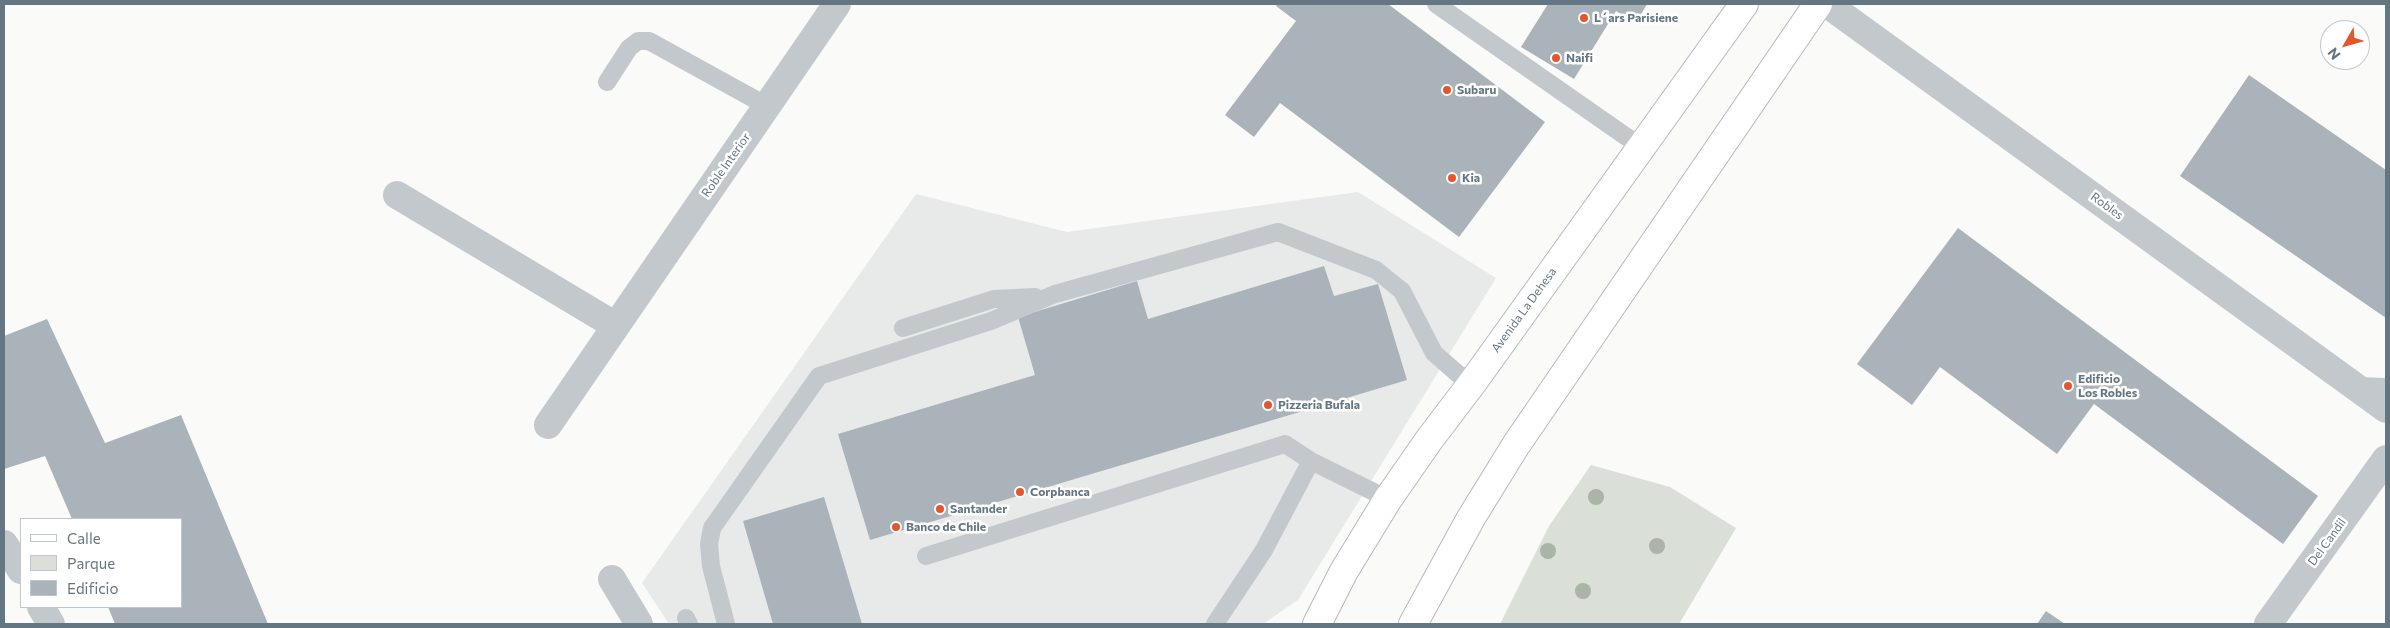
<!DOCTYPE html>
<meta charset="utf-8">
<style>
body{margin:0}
#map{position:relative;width:2390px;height:628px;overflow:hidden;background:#fafaf8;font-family:Commissioner,sans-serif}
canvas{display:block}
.frame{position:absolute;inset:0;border:5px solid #657683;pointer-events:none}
.legend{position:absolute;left:20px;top:518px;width:162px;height:90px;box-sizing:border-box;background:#fff;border:1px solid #c1c8cd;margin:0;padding:6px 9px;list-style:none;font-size:15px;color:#657683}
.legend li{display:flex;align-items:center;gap:10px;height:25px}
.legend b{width:25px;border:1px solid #c1c8cd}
.north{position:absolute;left:2320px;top:20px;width:50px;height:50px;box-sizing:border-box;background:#fff;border:1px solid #c1c8cd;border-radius:50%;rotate:232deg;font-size:14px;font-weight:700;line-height:20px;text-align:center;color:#657683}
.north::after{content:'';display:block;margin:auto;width:18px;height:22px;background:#e4572e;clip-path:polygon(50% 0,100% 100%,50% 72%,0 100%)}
</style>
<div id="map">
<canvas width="2390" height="628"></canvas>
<div class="frame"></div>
<ul class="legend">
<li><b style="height:6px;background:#fff"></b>Calle</li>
<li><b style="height:14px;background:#dadfd7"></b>Parque</li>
<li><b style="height:14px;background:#aab3b9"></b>Edificio</li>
</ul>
<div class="north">N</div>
</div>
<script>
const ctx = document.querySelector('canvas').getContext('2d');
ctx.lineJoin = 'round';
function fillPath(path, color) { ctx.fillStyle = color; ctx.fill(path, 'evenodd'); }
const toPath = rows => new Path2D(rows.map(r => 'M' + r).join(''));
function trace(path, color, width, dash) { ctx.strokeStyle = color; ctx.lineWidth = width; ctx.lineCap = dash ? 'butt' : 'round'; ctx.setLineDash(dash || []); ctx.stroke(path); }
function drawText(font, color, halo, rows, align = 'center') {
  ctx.font = font + ' Commissioner,sans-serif'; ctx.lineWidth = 5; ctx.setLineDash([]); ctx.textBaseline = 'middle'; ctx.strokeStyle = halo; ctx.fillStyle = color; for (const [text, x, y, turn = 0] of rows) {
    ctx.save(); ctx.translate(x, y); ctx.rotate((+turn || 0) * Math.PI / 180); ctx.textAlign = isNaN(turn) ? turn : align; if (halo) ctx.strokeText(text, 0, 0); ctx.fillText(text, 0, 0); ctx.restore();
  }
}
fillPath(toPath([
 [1358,192,1496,278,1298,600,1263,624,669,624,642,583,916,194,1067,232]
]), '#e8e9e9');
fillPath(toPath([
 [1591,465,1670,487,1736,528,1679,624,1500,624,1549,526]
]), '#dadfd7');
fillPath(toPath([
 [1277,4,1388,4,1545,122,1459,237,1280,103,1254,137,1225,115,1296,21,1276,6],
 [1548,4,1647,4,1636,23,1616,11,1574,79,1521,47],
 [2249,75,2386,170,2386,318,2180,176],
 [1958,228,2318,496,2283,544,2094,404,2057,454,1940,367,1912,405,1857,364],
 [1324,266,1334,296,1378,284,1407,380,870,540,838,434,1035,375,1018,317,1137,281,1148,319],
 [47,319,105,443,181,415,268,624,115,624,108,607,181,607,181,519,72,519,45,456,4,469,4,336],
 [824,497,862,624,773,624,743,521],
 [2046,611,2065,624,2037,624]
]), '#aab3b9');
const primary = toPath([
 [1317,624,1344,571,1388,499,1429,440,1473,382,1744,4],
 [1413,624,1471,518,1516,445,1818,4]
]);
trace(primary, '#b5babe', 30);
trace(toPath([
 [1436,4,1641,147],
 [607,82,629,48,638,41,649,41,767,106],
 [903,328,994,299,1035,297],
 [2357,386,2386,387],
 [926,556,1285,444,1311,461,1388,499],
 [686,618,689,624],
 [726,624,711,566,709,544,712,528,819,376,991,321,1055,294,1278,232,1376,270,1402,291,1434,353,1458,374,1473,382],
 [1215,624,1264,550,1311,461]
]), '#c3c8cc', 18);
trace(toPath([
 [1827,4,2386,409],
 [397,195,616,326],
 [548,425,837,4],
 [4,544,21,570],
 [612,579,639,624],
 [41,607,51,624],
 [2268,624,2386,459]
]), '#c3c8cc', 28);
trace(primary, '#fff', 28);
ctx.fillStyle = '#aab4a7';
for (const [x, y] of [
 [1596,497],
 [1657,546],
 [1548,551],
 [1583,591]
]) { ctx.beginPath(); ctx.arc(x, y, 8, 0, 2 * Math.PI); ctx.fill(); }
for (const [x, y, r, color] of [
 [1584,18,5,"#e4572e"],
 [1556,58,5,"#e4572e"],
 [1447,90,5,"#e4572e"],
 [1452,178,5,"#e4572e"],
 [2068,386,5,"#e4572e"],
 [1268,405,5,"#e4572e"],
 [1020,492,5,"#e4572e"],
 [940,509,5,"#e4572e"],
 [896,527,5,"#e4572e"]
]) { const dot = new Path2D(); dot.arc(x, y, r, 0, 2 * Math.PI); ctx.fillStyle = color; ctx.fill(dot); trace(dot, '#fff', 2); }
drawText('bold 12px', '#657683', '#fff', [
 ["L´ars Parisiene",1594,18],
 ["Naifi",1566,58],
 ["Subaru",1457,90],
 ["Kia",1462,178],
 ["Edificio",2078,379],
 ["Los Robles",2078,393],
 ["Pizzeria Bufala",1278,405],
 ["Corpbanca",1030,492],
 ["Santander",950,509],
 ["Banco de Chile",906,527]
], 'left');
drawText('12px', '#657683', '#fff', [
 ["Roble Interior",726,165,-55],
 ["Robles",2107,206,36],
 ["Avenida La Dehesa",1524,310,-54],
 ["Del Candil",2327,542,-54]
]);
</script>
